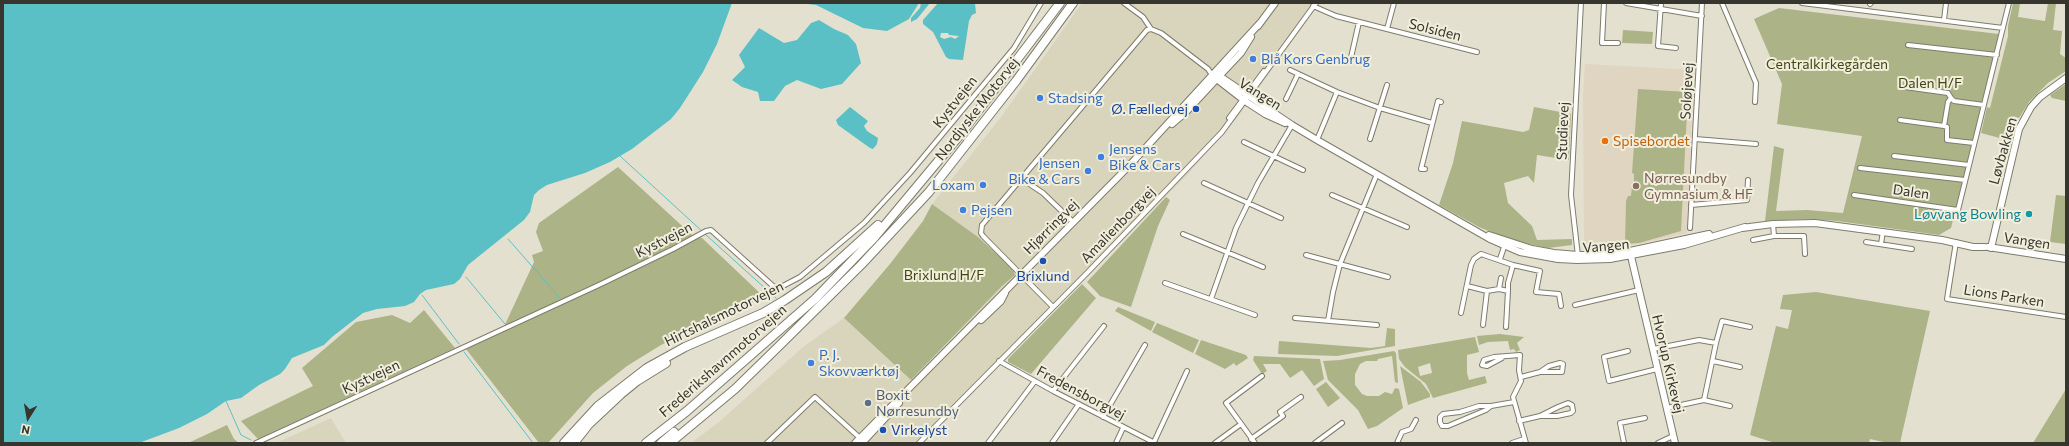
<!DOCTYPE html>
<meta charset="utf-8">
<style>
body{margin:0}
#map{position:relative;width:2069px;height:446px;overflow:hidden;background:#e3e0cf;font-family:Commissioner,sans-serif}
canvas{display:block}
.frame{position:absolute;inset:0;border:4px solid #36352e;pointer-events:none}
.north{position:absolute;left:8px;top:398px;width:40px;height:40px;-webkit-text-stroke:3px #f1eedc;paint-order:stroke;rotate:191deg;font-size:11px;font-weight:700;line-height:16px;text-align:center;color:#36352e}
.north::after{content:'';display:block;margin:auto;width:14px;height:18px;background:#36352e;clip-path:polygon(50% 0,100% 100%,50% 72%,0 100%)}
</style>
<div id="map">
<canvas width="2069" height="446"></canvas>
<div class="frame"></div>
<div class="north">N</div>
</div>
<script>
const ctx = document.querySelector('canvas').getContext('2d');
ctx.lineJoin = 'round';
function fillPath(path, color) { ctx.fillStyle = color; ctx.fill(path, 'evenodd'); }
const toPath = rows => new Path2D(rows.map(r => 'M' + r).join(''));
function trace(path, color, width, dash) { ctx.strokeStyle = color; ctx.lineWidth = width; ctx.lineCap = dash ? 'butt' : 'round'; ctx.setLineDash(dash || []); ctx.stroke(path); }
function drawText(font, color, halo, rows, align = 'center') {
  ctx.font = font + ' Commissioner,sans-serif'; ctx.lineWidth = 4; ctx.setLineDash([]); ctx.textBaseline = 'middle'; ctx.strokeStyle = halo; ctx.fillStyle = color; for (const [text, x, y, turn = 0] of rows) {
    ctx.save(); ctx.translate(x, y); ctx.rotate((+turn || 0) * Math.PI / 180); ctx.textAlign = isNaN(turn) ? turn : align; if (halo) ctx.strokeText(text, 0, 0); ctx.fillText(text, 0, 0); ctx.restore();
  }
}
fillPath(toPath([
 [1082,3,1320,3,1237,118,1187,175,924,443,691,443,719,422,803,347,844,318,911,380,1002,286,1015,275,978,237,932,204,1001,117],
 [331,418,346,443,276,443]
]), '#d9d5bc');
fillPath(toPath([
 [1585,64,1694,70,1687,233,1639,244,1612,247,1584,245,1583,97]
]), '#e0d5c0');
fillPath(toPath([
 [2013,3,2020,3,2018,17,2045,21,2048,3,2056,3,2053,30,2062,31,2060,54,2066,58,2066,71,2048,83,2029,102,2019,118,2013,116,2011,141,1981,133,1987,107,1990,108,2008,36,2008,26],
 [1779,8,1999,34,1951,228,1939,235,1837,221,1809,219,1765,221,1774,146,1784,149,1776,211,1807,210,1843,213,1862,136,1777,124,1782,84,1754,19],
 [1623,30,1653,32,1652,44,1622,43],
 [2066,84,2066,101,2052,98,2050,95],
 [1638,89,1688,92,1681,231,1639,243,1625,244,1626,201,1628,196,1631,196,1632,186,1634,186,1634,174,1632,173],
 [1534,107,1571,114,1569,160,1537,155,1534,183,1528,176,1504,183,1508,203,1532,226,1537,240,1572,239,1572,245,1548,248,1510,240,1479,227,1439,205,1453,163,1462,121,1523,132,1529,130],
 [618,167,692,235,702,238,764,297,661,345,627,366,593,393,548,443,539,443,466,349,502,331,534,262,532,255,543,251,536,232,539,223],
 [2056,195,2066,196,2066,244,2050,242],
 [1166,197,1170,200,1158,226,1131,307,1100,296,1087,282],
 [932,204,978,237,1013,269,1015,275,1002,286,911,380,844,318,890,264,923,221],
 [1082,284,1096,298,1031,374,1008,362,1008,359],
 [1816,292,1930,311,1900,443,1888,443,1870,439,1869,443,1775,443,1750,435,1776,326,1788,329,1792,310,1780,309,1783,295],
 [1118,307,1155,322,1151,331,1115,311],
 [424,310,455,348,258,439,241,421,313,386,302,368,356,322,392,315,410,323],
 [1157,323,1199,340,1193,353,1152,332],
 [1387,328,1395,329,1395,346,1337,356,1278,354,1279,341,1371,348,1385,346],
 [1500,334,1524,337,1517,343,1520,350,1516,352,1514,349,1510,350,1508,341,1488,342,1479,345,1477,336],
 [1475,337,1479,352,1467,355,1467,373,1469,380,1485,376,1487,383,1433,398,1426,384,1405,367,1399,359,1398,350],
 [1430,363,1432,373,1420,376,1418,367],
 [1201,340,1246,355,1248,358,1236,366,1234,363,1225,369,1195,354],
 [1394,351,1396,353,1398,383,1395,382,1392,356,1378,359,1377,361,1366,361,1360,364,1355,374,1355,385,1362,394,1367,396,1379,396,1385,392,1392,394,1395,388,1399,389,1403,408,1377,426,1368,429,1358,410,1328,380,1323,361,1340,360],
 [1254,356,1320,359,1324,379,1314,386,1302,370,1290,378,1280,364,1263,364,1267,371,1262,374,1253,360],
 [1400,366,1421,382,1430,394,1430,397,1408,405],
 [1326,382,1340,398,1328,407,1316,389],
 [2066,389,2066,443,2033,443],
 [227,425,234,439,239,443,188,443]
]), '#acb387');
fillPath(toPath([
 [3,3,732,3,717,44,703,72,680,108,671,119,632,149,610,162,585,173,547,185,539,190,534,195,530,212,524,220,468,265,460,279,454,284,426,290,420,294,414,302,405,306,377,309,363,313,332,337,324,345,292,358,285,369,280,374,259,385,241,398,226,401,207,414,179,428,139,443,3,443],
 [799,3,919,3,909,19,887,31,863,28,816,5],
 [921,3,930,3,917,19,911,22,911,18,920,8],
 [938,3,975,3,976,13,972,15,969,21,963,60,949,59,946,57,933,32,923,24,923,20],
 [941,33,948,33,949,35,959,36,955,39,951,37,944,39,940,37],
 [819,20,834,29,848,35,856,44,861,63,842,84,821,89,797,80,785,86,774,101,760,101,758,92,742,87,732,80,745,67,739,55,759,28,784,43,797,40,811,23],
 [850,107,868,121,864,126,867,131,878,138,877,144,873,149,870,148,838,125,836,120]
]), '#5bc0c5');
trace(toPath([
 [620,156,703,232],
 [705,234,767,290],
 [508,239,560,298],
 [466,277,505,324],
 [422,295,459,344],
 [773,295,776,298],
 [464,352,533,443],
 [226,401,241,435,251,440]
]), '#5bc0c5', 1);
const street = toPath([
 [1124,3,1143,17,1151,29],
 [1604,3,1602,43,1618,43],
 [1626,3,1702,16],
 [1661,3,1658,46,1676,48],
 [1722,3,1756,83,1755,102],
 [1802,3,2003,28],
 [1870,4,1871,3],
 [1313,6,1336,16,1477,52],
 [1944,20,1946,3],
 [1387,29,1394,3],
 [1908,45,1997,55],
 [1350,62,1359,22],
 [1290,70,1337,92,1380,108,1432,123],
 [1905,87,1948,93,1951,98,1948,102,1944,126],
 [1951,98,1954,101,1984,105],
 [1286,99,1298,74],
 [1229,118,1264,71],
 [1900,120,1944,126,1947,127,1947,140,1974,143],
 [1370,139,1387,85],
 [1695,139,1756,144],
 [1317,140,1337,92],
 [1244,142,1303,170],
 [1894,156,1969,165],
 [1860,168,1965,180],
 [1425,169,1421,169,1438,101,1441,102],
 [1028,183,1043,193,1073,222],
 [1204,183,1281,218],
 [1332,195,1407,227],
 [1854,195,1958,210,2009,3],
 [1691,205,1747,200,1748,180],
 [1773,224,1774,236],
 [1690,228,1702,3],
 [1183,234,1263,267],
 [1753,240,1774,236,1804,236,1805,254],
 [1866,242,1912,249],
 [1956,242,1947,299,2066,317],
 [1881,244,1883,231],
 [1306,255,1388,277],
 [1578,256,1571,195,1581,3],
 [1500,259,1505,244],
 [1165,283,1255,315],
 [1467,286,1487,291,1483,325],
 [1499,289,1501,278],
 [1487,291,1499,289,1508,291,1506,327],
 [1508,291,1508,283,1513,265],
 [1211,299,1236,228,1258,183,1292,125],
 [1575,305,1639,290],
 [1052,306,983,236,981,233,982,225,1147,30,1151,29,1161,33,1208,69,1212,75],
 [1461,313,1471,265,1474,259,1481,254,1513,265,1540,271,1536,292,1559,294,1561,306],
 [1295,318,1377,325],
 [1328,321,1333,292,1340,264,1377,174],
 [1653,349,1699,340,1716,343,1722,321,1750,327],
 [1628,351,1604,357,1609,381,1657,369],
 [1502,358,1487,366,1482,365,1484,360,1494,357,1520,355,1519,370,1521,381,1513,397,1526,443],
 [999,361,1053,391,1155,443],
 [1713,361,1740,367],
 [1521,377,1540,372,1562,372,1563,364,1560,363,1549,366,1540,372],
 [1053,391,1104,326],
 [1704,400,1716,343],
 [1491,406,1479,406,1460,412,1443,414,1440,417,1440,422,1442,426,1448,426,1486,410,1491,406,1514,402],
 [1667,408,1704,400,1730,406],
 [1103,417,1145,345],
 [1519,421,1540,416,1557,416,1571,413,1573,411,1572,405,1568,403,1558,407,1540,416],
 [1251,439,1283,416,1280,412,1301,397],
 [1154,442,1187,371],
 [256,443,601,284,673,249,706,231,711,230,773,286,779,288,800,277,864,223,910,173,1014,48,1041,3],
 [767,443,815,397,861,439],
 [919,443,1088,272,1222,132,1316,3],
 [988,443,1035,381],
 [1052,443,1079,404],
 [1116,443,1123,428],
 [1215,443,1241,424],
 [1255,443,1226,403,1262,376],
 [1315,443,1342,423],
 [1397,443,1402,432,1411,429,1416,420],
 [1512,443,1524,439],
 [1624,443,1620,423,1645,418],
 [1658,443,1673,436]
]);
const secondary = toPath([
 [1258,26,1275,3],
 [1215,73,1292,125,1317,140,1490,239,1520,252,1558,259,1577,260,1610,259,1684,245,1745,227],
 [1214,77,1245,101,1265,114,1285,123],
 [1172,124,1186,112,1225,70,1241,53,1251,37],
 [1742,228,1773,224,1815,223,1942,240,1973,247,1985,247],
 [1489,235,1532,249,1554,253,1578,255,1598,255,1630,251,1709,234],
 [1988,247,2066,259],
 [1991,248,2019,129,2031,107,2040,97,2066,78],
 [1630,252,1675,443],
 [981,320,1001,301,1005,293],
 [855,443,1128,167,1260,23],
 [862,443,899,403]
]);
const highway = toPath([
 [564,443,598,406,647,368,685,347,763,313,785,300,826,272,878,225],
 [574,443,589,424,621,394,637,381,666,363],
 [646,443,687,411,815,299,874,238,959,136,1060,3],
 [661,443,674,432],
 [670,443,735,389,778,347,861,265,929,192,1016,81,1073,3]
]);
trace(street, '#7f7c6c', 6);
trace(secondary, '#7f7c6c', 8);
trace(highway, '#7f7c6c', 10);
trace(street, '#fff', 4);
trace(secondary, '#fff', 6);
trace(highway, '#fff', 8);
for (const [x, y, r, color] of [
 [1253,59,4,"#3f7fe0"],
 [1040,98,4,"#3f7fe0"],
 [1196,109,4,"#1a4fb4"],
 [1605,141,4,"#e8710a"],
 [1101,157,4,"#3f7fe0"],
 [1088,171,4,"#3f7fe0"],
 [983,185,4,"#3f7fe0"],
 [1636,186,4,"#8d6e63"],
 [963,210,4,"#3f7fe0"],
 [2029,214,4,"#0f9aa8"],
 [1043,261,4,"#1a4fb4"],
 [811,363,4,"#3f7fe0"],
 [868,403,4,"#5c6f8a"],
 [883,430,4,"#1a4fb4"]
]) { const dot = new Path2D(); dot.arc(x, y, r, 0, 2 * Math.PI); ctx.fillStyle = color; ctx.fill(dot); trace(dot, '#f1eedc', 1.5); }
drawText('14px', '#36352e', '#f1eedc', [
 ["Solsiden",1435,30,14],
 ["Soløjevej",1687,91,-87],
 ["Vangen",1260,94,32],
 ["Kystvejen",955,102,-52],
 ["Nordjyske Motorvej",977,109,-52],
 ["Studievej",1563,131,-88],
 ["Løvbakken",2003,151,-74],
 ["Dalen",1911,192,8],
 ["Amalienborgvej",1118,225,-46],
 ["Hjørringvej",1051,227,-45],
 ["Kystvejen",664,240,-27],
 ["Vangen",2027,241,9],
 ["Vangen",1606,246,-5],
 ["Lions Parken",2004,296,9],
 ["Hirtshalsmotorvejen",724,314,-26],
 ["Frederikshavnmotorvejen",723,361,-41],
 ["Hvorup Kirkevej",1668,364,77],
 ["Kystvejen",371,377,-25],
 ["Fredensborgvej",1081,393,28]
]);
drawText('14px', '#366cbe', '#f1eedc', [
 ["Blå Kors Genbrug",1261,59],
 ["Stadsing",1048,98],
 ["Jensens",1109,149],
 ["Bike & Cars",1109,165],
 ["Jensen",1080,163,"right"],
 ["Bike & Cars",1080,179,"right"],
 ["Loxam",975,185,"right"],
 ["Pejsen",971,210],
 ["P. J.",819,355],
 ["Skovværktøj",819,371]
], 'left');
drawText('14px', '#424712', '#f1eedc', [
 ["Centralkirkegården",1827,64],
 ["Dalen H/F",1930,83],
 ["Brixlund H/F",944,275]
]);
drawText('14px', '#164399', '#f1eedc', [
 ["Ø. Fælledvej",1188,109],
 ["Brixlund",1043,276,"center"],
 ["Virkelyst",891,430,"left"]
], 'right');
drawText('14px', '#c56008', '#f1eedc', [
 ["Spisebordet",1613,141]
], 'left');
drawText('14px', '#785e54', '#f1eedc', [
 ["Nørresundby",1644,178],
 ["Gymnasium & HF",1644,194]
], 'left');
drawText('14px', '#0d838f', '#f1eedc', [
 ["Løvvang Bowling",2021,214]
], 'right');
drawText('14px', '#4e5e75', '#f1eedc', [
 ["Boxit",876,395],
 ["Nørresundby",876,411]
], 'left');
</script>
